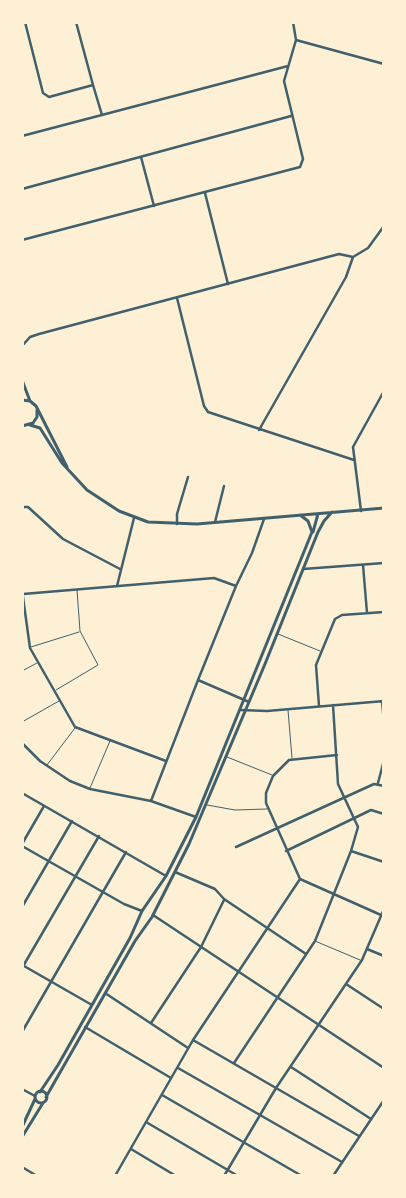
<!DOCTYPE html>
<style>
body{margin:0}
#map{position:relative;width:406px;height:1198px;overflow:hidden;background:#fdf0d5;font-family:Rubik,sans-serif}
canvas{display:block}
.frame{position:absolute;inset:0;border:24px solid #fdf0d5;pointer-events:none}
</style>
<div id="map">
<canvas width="406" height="1198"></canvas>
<div class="frame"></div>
</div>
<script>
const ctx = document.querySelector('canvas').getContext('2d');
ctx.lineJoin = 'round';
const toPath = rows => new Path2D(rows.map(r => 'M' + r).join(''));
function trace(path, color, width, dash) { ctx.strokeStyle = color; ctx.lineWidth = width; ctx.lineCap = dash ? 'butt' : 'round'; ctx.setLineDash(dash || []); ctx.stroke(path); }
trace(toPath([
 [278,634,320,651],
 [31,647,79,632],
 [22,671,37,663],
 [56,690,98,665,80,631,77,590],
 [288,710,292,758],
 [22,722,59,701],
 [227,757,272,775],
 [47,765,75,728],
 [90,788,110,741],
 [207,805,235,810,267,809],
 [315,941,360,960]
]), '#3f606c', 1);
trace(toPath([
 [25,22,43,93,49,97,93,85,76,22],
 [296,40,384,64],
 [93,85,102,115],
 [22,136,288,66],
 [141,157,154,206],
 [22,189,291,116],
 [205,193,228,284],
 [22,240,300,167,303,159,284,81,296,40,293,22],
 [177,298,204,406,208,412,354,460],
 [22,346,30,337,39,334,339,254,353,257],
 [259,430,346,277,353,257,368,248,384,226],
 [22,507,28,507,63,539,120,569],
 [361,511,353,447,384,391],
 [215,522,224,486],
 [177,524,177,514,188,477],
 [363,565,367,613],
 [303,569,384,563],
 [117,586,134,518],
 [22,590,30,648,75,727,166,761],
 [23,594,214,578,236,586],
 [198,680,249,702],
 [382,701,384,723],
 [319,706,316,665,335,619,342,615,384,612],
 [241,710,267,711,384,701],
 [22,743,40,761,70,781,90,789,151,801,196,817],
 [337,755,289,760,273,776,266,793,266,803,300,879,381,915],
 [378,783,384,760],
 [22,793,166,876],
 [151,801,198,680,236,586,252,553,264,519],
 [22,844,44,806],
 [22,846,124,904,142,911],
 [236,847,374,784,384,786],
 [286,851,371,810,384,814],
 [351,851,384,862],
 [175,872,215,889,224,899,306,954],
 [22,907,72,821],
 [153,915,384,1068],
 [367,949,384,956],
 [24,966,92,1005],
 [22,968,99,836],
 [346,984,384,1009],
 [105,993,188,1048],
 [151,1023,201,947,224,900],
 [85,1027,171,1078],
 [22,1032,126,852],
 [193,1040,359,1136],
 [234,1063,315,941,351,851,358,827,338,784,333,705],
 [291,1067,371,1119],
 [178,1068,342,1162],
 [22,1089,35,1096],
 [162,1095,302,1176],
 [146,1122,238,1176],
 [131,1149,176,1176],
 [22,1167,37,1176],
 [115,1176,193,1040,300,879],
 [224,1176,276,1088,362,960,384,909],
 [333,1176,384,1100]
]), '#3f606c', 2.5);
trace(toPath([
 [22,380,30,401],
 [22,400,30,401,36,406,67,467],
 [30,425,40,428,62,463,87,490,119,511,148,522,197,524,384,508],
 [22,426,33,423,37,417,37,410],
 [313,532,318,514],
 '35 1097a6 6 0 1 1 12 0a6 6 0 1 1-12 0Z',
 [40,1092,58,1065,130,938,142,911,166,876,196,817,312,532,308,521,300,515],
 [46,1097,135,941,152,917,189,844,265,664,318,532,324,521,332,512],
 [22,1127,35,1099],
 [22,1137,43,1103]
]), '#3f606c', 3);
</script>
